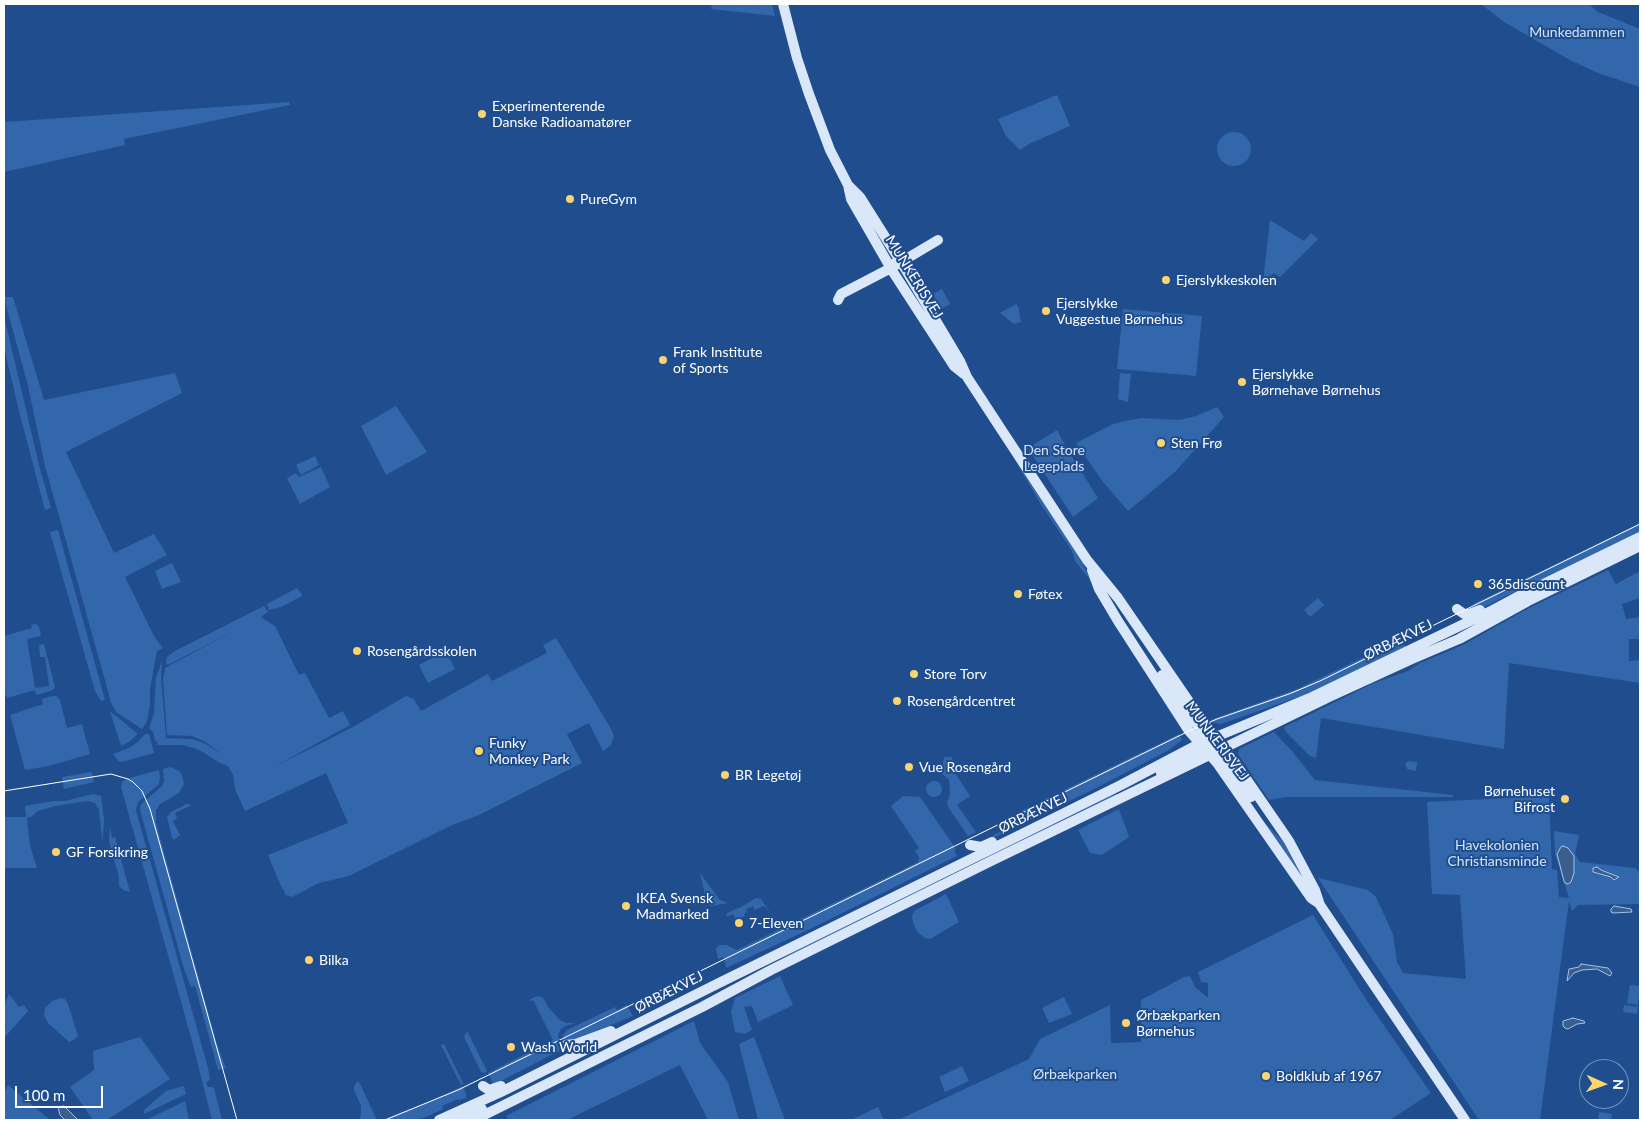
<!DOCTYPE html>
<meta charset="utf-8">
<style>
body{margin:0}
#map{position:relative;width:1644px;height:1124px;overflow:hidden;background:#1f4d8e;font-family:Lato,sans-serif}
canvas{display:block}
.frame{position:absolute;inset:0;border:5px solid #fff;pointer-events:none}
.north{position:absolute;left:1579px;top:1059px;width:50px;height:50px;box-sizing:border-box;background:#1f4d8e;border:1px solid #7994bb;border-radius:50%;rotate:92deg;font-size:14px;font-weight:700;line-height:20px;text-align:center;color:#fff}
.north::after{content:'';display:block;margin:auto;width:18px;height:22px;background:#fad46d;clip-path:polygon(50% 0,100% 100%,50% 72%,0 100%)}
.scale{position:absolute;left:15px;top:1086px;width:88px;height:22px;box-sizing:border-box;border:2px solid #fff;border-top:0;padding-left:6px;font-size:15px;line-height:18px;white-space:nowrap;color:#fff;-webkit-text-stroke:4px #1f4d8e;paint-order:stroke}
</style>
<div id="map">
<canvas width="1644" height="1124"></canvas>
<div class="frame"></div>
<div class="north">N</div>
<div class="scale">100 m</div>
</div>
<script>
const ctx = document.querySelector('canvas').getContext('2d');
ctx.lineJoin = 'round';
function fillPath(path, color) { ctx.fillStyle = color; ctx.fill(path, 'evenodd'); }
const toPath = rows => new Path2D(rows.map(r => 'M' + r).join(''));
function trace(path, color, width, dash) { ctx.strokeStyle = color; ctx.lineWidth = width; ctx.lineCap = dash ? 'butt' : 'round'; ctx.setLineDash(dash || []); ctx.stroke(path); }
function drawText(font, color, halo, rows, align = 'center') {
  ctx.font = font + ' Lato,sans-serif'; ctx.lineWidth = 4; ctx.setLineDash([]); ctx.textBaseline = 'middle'; ctx.strokeStyle = halo; ctx.fillStyle = color; for (const [text, x, y, turn = 0] of rows) {
    ctx.save(); ctx.translate(x, y); ctx.rotate((+turn || 0) * Math.PI / 180); ctx.textAlign = isNaN(turn) ? turn : align; if (halo) ctx.strokeText(text, 0, 0); ctx.fillText(text, 0, 0); ctx.restore();
  }
}
fillPath(toPath([
 [712,4,772,4,775,16,711,9],
 [1481,4,1589,4,1598,12,1640,29,1640,87,1598,73,1570,60,1504,22],
 [1057,95,1070,126,1029,144,1020,150,1006,136,998,119],
 [289,102,290,105,124,139,125,145,4,172,4,122],
 '1217 149a17 17 0 1 1 34 0a17 17 0 1 1-34 0Z',
 [1270,220,1304,241,1311,233,1318,239,1280,277,1274,273,1263,282],
 [942,289,950,304,941,309,933,294],
 [5,297,13,297,44,400,175,373,182,393,66,452,114,553,154,534,167,555,125,577,154,636,163,648,157,651,150,689,150,705,147,721,142,729,116,712,111,703,106,684,45,466,28,386,6,305],
 [1016,304,1018,306,1021,322,1014,324,1000,313],
 [1123,309,1202,316,1196,376,1117,369],
 [4,316,39,465,51,508,45,510,20,415,4,348],
 [1120,373,1131,374,1128,402,1118,399],
 [396,406,427,452,386,475,361,426],
 [1217,407,1224,417,1176,471,1128,511,1103,482,1076,443,1113,424,1125,421,1142,418,1179,420,1196,416],
 [1057,430,1067,449,1098,498,1073,517,1028,448],
 [315,456,319,465,301,475,296,465],
 [1016,462,1078,555,1094,585,1075,561,1072,551,1040,503],
 [321,467,330,487,300,504,287,478,296,473,299,477],
 [1640,523,1640,532,1545,580,1506,596,1476,611,1473,604],
 [58,530,105,700,101,701,95,691,50,532],
 [172,563,181,582,162,589,155,571],
 [1608,570,1616,584,1640,571,1640,598,1622,604,1626,619,1640,617,1640,639,1629,639,1629,661,1640,660,1640,683,1509,663,1504,749,1321,718,1316,758,1310,756,1285,731,1284,727,1374,683,1408,671,1420,663,1463,645,1527,609],
 [297,588,301,593,302,596,281,607,269,610,267,604],
 [1318,598,1324,605,1310,617,1304,610],
 [264,606,268,612,261,617,275,626,299,675,305,673,329,718,343,711,350,725,272,768,351,728,406,696,414,699,421,711,488,674,492,681,547,653,543,645,556,638,610,727,614,736,611,745,603,751,589,723,567,734,582,763,479,815,450,826,349,876,319,883,292,897,286,895,280,884,268,855,348,823,326,773,245,811,235,789,233,775,228,766,218,762,203,752,194,748,182,745,158,745,157,743,159,741,156,742,153,732,149,728,154,713,156,678,162,661,161,678,166,737,164,738,192,739,204,743,223,755,204,741,192,736,167,735,163,679,165,668,239,628,170,664,167,665,166,662,167,657,175,651],
 [36,624,39,627,41,636,27,639,35,688,49,686,45,657,40,657,39,645,44,644,55,687,53,690,36,695,35,690,7,698,6,695,4,696,4,636,32,628,31,625],
 [1402,639,1406,647,1302,696,1221,724,1214,723,1210,720,1297,689],
 [446,651,455,669,428,683,419,665],
 [53,696,56,696,60,700,67,728,82,724,90,754,49,766,25,770,10,715,43,704,42,699],
 [110,711,137,733,137,735,130,741,121,746],
 [1274,732,1292,751,1315,780,1453,795,1453,797,1286,797,1269,800,1238,754,1239,749],
 [145,734,149,734,154,753,122,762,118,761,113,754,129,748,138,742],
 [1179,734,1182,740,1169,750,1096,788,993,838,992,836,1021,821,1017,813],
 [944,757,950,757,952,758,958,771,955,773,970,796,957,805,976,832,968,836,948,807,947,802,950,795,949,780,941,773],
 [1408,761,1417,762,1416,771,1407,769,1405,764],
 [171,767,179,771,182,775,184,784,179,793,160,804,156,810,156,823,217,1044,226,1068,218,1070,195,986,191,987,184,969,140,810,141,804,162,786,164,781,163,769],
 [159,770,160,778,159,784,138,802,136,810,137,814,208,1068,210,1079,206,1083,208,1087,212,1087,214,1088,222,1120,212,1120,192,1041,121,787,122,782,126,779],
 [91,772,92,773,94,782,64,789,62,777],
 '926 789a8 8 0 1 1 16 0a8 8 0 1 1-16 0Z',
 [93,794,101,796,104,819,103,838,102,839,99,810,95,803,87,801,55,806,38,811,31,817,27,818,30,846,37,868,4,868,4,817,26,817,25,806,53,801,65,801],
 [1112,794,1119,794,989,859,987,855],
 [903,796,920,797,952,843,956,850,954,851,957,856,810,929,726,968,724,957,718,959,716,949,719,945,726,945,737,950,918,862,919,857,915,851,919,848,891,806],
 [1549,796,1552,869,1557,870,1559,897,1569,898,1555,854,1554,831,1579,835,1575,854,1580,862,1635,868,1640,872,1640,904,1578,905,1572,911,1569,901,1540,1120,1479,1120,1318,878,1368,890,1376,897,1393,934,1397,962,1403,973,1466,979,1460,895,1432,894,1427,802],
 [187,804,192,805,175,813,177,818,173,821,180,835,174,840,172,838,167,817,171,812],
 [1119,809,1129,837,1102,855,1090,853,1078,830],
 [1265,823,1285,843,1308,886],
 [110,826,112,838,115,837,130,892,123,890,119,886,119,877,109,841],
 [964,867,903,900,772,966,795,951],
 [700,873,720,900,728,903,711,906,707,904],
 [946,894,959,922,930,939,925,938,918,933,914,926,912,917,914,911],
 [756,898,761,899,771,914,764,906,755,910,753,906,746,909,747,912,744,914,745,916,736,920,733,914,726,917,727,913,743,906],
 [1313,915,1367,1001,1431,1093,1390,1120,898,1120,1029,1059,1040,1039,1110,1005,1111,1043,1141,1042,1141,1000,1184,977,1190,976,1195,987,1208,998,1208,983,1201,982,1198,972],
 [780,976,793,1005,758,1022,752,1006,744,1007,752,1030,745,1034,735,1032,731,1012,735,998],
 [1630,985,1640,986,1638,1005,1627,1003],
 [9,994,19,1007,24,1005,28,1011,4,1038,4,1029,6,1024,4,1024,4,1005],
 [537,996,543,998,548,1007,560,1020,566,1023,576,1023,565,1026,560,1030,558,1036,560,1041,565,1046,563,1049,493,1085,488,1073,553,1040,533,1000,530,1001,529,1000],
 [1064,997,1072,1014,1049,1023,1042,1008],
 [61,998,65,999,68,1004,78,1036,74,1040,69,1042,48,1023,44,1015,45,1008,52,1001],
 [627,1005,633,1016,567,1043,564,1041,563,1035,567,1030,615,1007,617,1010],
 [1624,1005,1638,1007,1637,1014,1623,1012],
 [694,1021,700,1043,728,1082,739,1120,708,1120,680,1065,567,1120,509,1120,506,1116],
 [467,1031,487,1071,485,1073,481,1072,464,1037],
 [140,1037,170,1079,107,1120,93,1120,70,1087,94,1070,93,1051],
 [754,1037,785,1120,758,1120,739,1044],
 [444,1044,463,1083,463,1085,461,1085,441,1045],
 [962,1066,969,1081,945,1092,939,1077],
 [358,1081,360,1084,377,1120,359,1120,361,1114,361,1106,354,1090,354,1086],
 [8,1085,50,1120,4,1120,4,1093],
 [184,1086,186,1094,144,1114,144,1110,166,1091],
 [463,1086,466,1094,466,1098,459,1100,458,1099,442,1106,443,1109,428,1116,416,1120,381,1120,426,1103],
 [185,1101,189,1120,146,1120],
 [878,1107,884,1120,854,1120,853,1119],
 [1599,1112,1612,1114,1611,1120,1598,1120]
]), '#3367ab');
const water = toPath([
 [1563,846,1568,848,1574,856,1574,873,1571,882,1568,884,1565,883,1564,881,1557,854,1561,847,1563,846],
 [1597,867,1601,870,1619,877,1614,880,1611,877,1593,872,1593,868,1597,867],
 [1614,906,1631,909,1632,912,1613,913,1611,912,1611,909,1614,906],
 [1581,964,1608,968,1612,973,1610,976,1597,969,1582,970,1574,973,1567,981,1569,969,1579,967,1581,964],
 [1573,1018,1584,1021,1585,1023,1577,1024,1568,1029,1565,1028,1563,1026,1563,1021,1573,1018],
 [64,1106,78,1120,65,1120,60,1115,58,1107,64,1106]
]);
fillPath(water, '#3c5e8c');
trace(water, '#a1c3ee', 1);
trace(toPath([
 [783,4,797,58,809,94,830,150,848,185,851,199,893,272,954,366,964,374],
 [848,185,860,197,904,267,960,361,967,377,999,426,1087,560,1118,598,1201,719,1234,761,1289,841,1315,890,1320,905,1465,1120],
 [896,265,938,240],
 [838,300,841,294,891,268,895,263],
 [1092,570,1099,589,1118,621,1189,731,1217,763,1311,898,1317,902],
 [1457,609,1464,614,1469,614,1480,610],
 [1162,675,1195,722,1212,744],
 [1214,749,1251,797],
 [1161,773,1210,746],
 [970,845,981,847,992,842],
 [566,1045,576,1044,611,1031],
 [483,1086,489,1090,501,1086],
 [439,1120,501,1092,721,982,1022,834,1121,785,1199,744,1312,697,1493,610,1523,594,1640,537],
 [458,1120,482,1109],
 [474,1120,702,1007,771,970,989,862,1329,697,1412,659,1459,639,1528,601,1640,546]
]), '#d9e7f9', 10);
trace(toPath([
 [4,791,111,774,128,779,133,782,142,791,150,809,237,1120],
 [385,1120,458,1090,1189,731,1217,719,1289,694,1320,681,1640,524]
]), '#fff', 1);
for (const [x, y, r, color] of [
 [482,114,5,"#fad46d"],
 [570,199,5,"#fad46d"],
 [1166,280,5,"#fad46d"],
 [1046,311,5,"#fad46d"],
 [663,360,5,"#fad46d"],
 [1242,382,5,"#fad46d"],
 [1161,443,5,"#fad46d"],
 [1478,584,5,"#fad46d"],
 [1018,594,5,"#fad46d"],
 [357,651,5,"#fad46d"],
 [914,674,5,"#fad46d"],
 [897,701,5,"#fad46d"],
 [479,751,5,"#fad46d"],
 [909,767,5,"#fad46d"],
 [725,775,5,"#fad46d"],
 [1565,799,5,"#fad46d"],
 [56,852,5,"#fad46d"],
 [626,906,5,"#fad46d"],
 [739,923,5,"#fad46d"],
 [309,960,5,"#fad46d"],
 [1126,1023,5,"#fad46d"],
 [511,1047,5,"#fad46d"],
 [1266,1076,5,"#fad46d"]
]) { const dot = new Path2D(); dot.arc(x, y, r, 0, 2 * Math.PI); ctx.fillStyle = color; ctx.fill(dot); trace(dot, '#1f4d8e', 2); }
drawText('14px', '#d3e3f9', '#1f4d8e', [
 ["Munkedammen",1577,32],
 ["Den Store",1054,450],
 ["Legeplads",1054,466],
 ["Havekolonien",1497,845],
 ["Christiansminde",1497,861],
 ["Ørbækparken",1075,1074]
]);
drawText('14px', '#fff', '#1f4d8e', [
 ["Experimenterende",492,106],
 ["Danske Radioamatører",492,122],
 ["PureGym",580,199],
 ["Ejerslykkeskolen",1176,280],
 ["Ejerslykke",1056,303],
 ["Vuggestue Børnehus",1056,319],
 ["Frank Institute",673,352],
 ["of Sports",673,368],
 ["Ejerslykke",1252,374],
 ["Børnehave Børnehus",1252,390],
 ["Sten Frø",1171,443],
 ["365discount",1488,584],
 ["Føtex",1028,594],
 ["Rosengårdsskolen",367,651],
 ["Store Torv",924,674],
 ["Rosengårdcentret",907,701],
 ["Funky",489,743],
 ["Monkey Park",489,759],
 ["Vue Rosengård",919,767],
 ["BR Legetøj",735,775],
 ["Børnehuset",1555,791,"right"],
 ["Bifrost",1555,807,"right"],
 ["GF Forsikring",66,852],
 ["IKEA Svensk",636,898],
 ["Madmarked",636,914],
 ["7-Eleven",749,923],
 ["Bilka",319,960],
 ["Ørbækparken",1136,1015],
 ["Børnehus",1136,1031],
 ["Wash World",521,1047],
 ["Boldklub af 1967",1276,1076]
], 'left');
drawText('14px', '#fff', '#1f4d8e', [
 ["MUNKERISVEJ",914,277,58],
 ["ØRBÆKVEJ",1398,640,-26],
 ["MUNKERISVEJ",1217,741,53],
 ["ØRBÆKVEJ",1033,813,-26],
 ["ØRBÆKVEJ",669,992,-27]
]);
</script>
